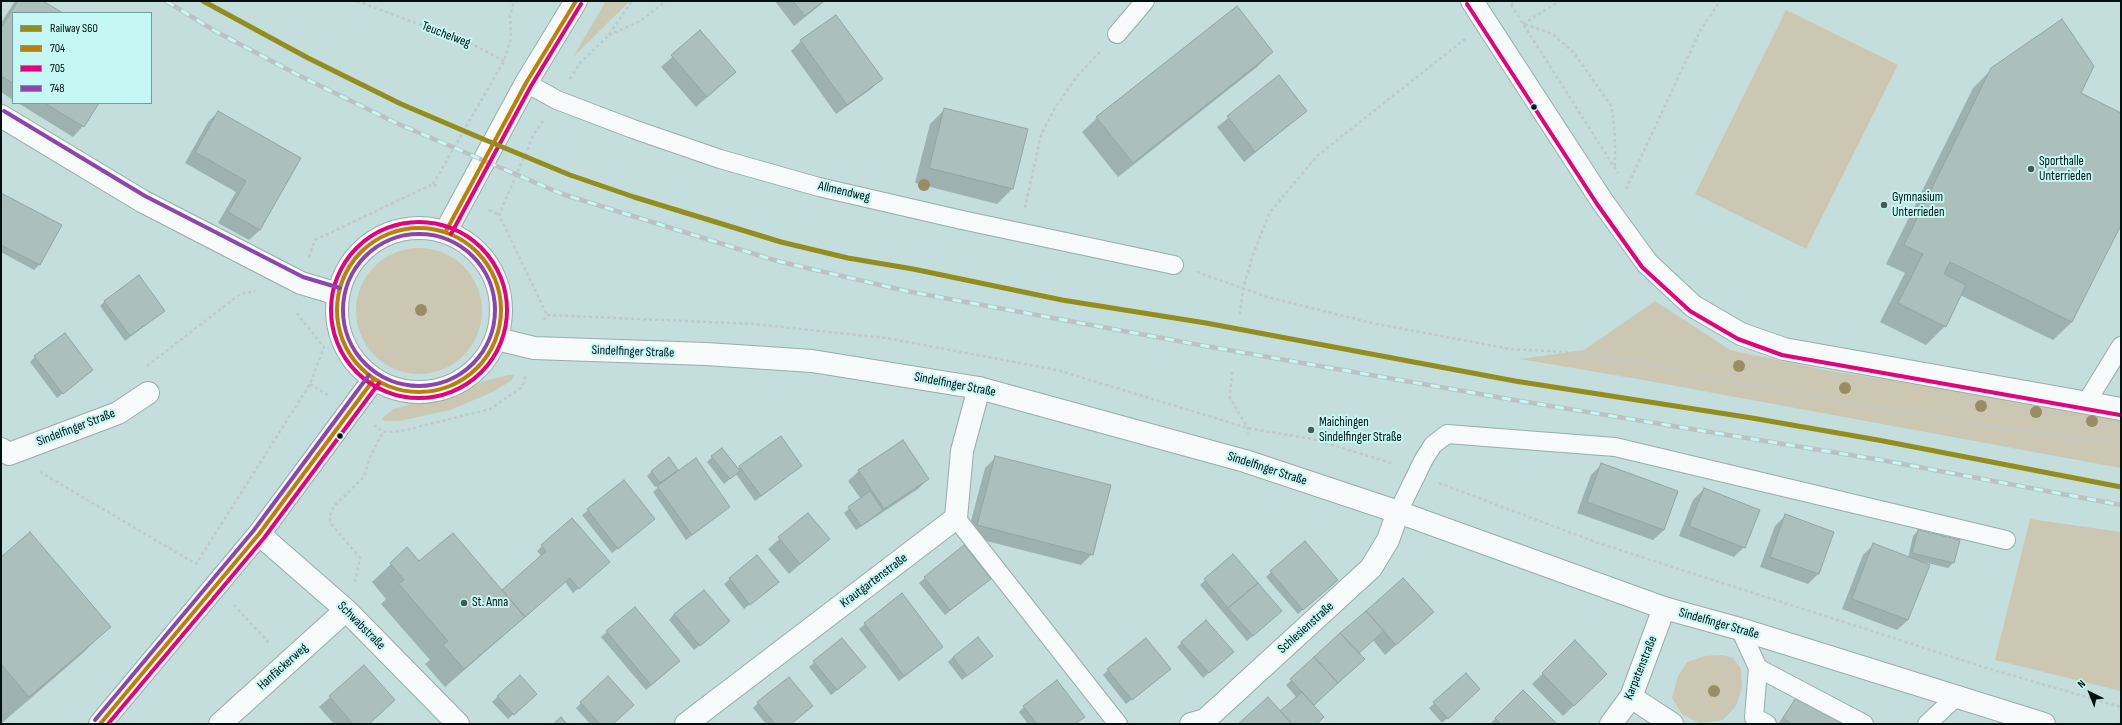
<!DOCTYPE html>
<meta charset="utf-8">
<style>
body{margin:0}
#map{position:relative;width:2122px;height:725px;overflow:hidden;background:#c3dedc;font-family:"Sofia Sans Condensed",sans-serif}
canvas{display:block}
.frame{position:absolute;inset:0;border:2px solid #011110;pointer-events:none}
.legend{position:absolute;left:12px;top:12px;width:140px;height:92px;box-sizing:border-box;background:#c5f7f4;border:1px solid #779b99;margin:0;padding:5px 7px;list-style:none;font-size:12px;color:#011110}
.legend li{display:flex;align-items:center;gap:8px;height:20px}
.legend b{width:20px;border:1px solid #779b99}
.north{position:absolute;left:2070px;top:673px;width:40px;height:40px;-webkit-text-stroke:3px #c5f7f4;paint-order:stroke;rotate:317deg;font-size:11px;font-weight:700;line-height:16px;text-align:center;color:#011110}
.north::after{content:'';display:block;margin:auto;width:14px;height:18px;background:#011110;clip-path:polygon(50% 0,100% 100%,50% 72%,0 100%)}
</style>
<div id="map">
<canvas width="2122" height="725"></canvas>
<div class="frame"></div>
<ul class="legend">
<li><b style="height:5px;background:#928d1d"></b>Railway S60</li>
<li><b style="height:5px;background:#ba8104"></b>704</li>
<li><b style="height:5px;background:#e5007d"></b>705</li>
<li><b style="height:5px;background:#8e44ad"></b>748</li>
</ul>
<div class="north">N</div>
</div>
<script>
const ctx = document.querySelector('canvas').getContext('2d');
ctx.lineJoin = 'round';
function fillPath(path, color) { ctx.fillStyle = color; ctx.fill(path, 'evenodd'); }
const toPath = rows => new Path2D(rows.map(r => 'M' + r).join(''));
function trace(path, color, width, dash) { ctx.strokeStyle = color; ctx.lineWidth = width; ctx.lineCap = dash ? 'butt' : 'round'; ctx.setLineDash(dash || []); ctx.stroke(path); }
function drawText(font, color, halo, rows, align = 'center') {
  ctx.font = font + ' "Sofia Sans Condensed",sans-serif'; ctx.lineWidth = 4; ctx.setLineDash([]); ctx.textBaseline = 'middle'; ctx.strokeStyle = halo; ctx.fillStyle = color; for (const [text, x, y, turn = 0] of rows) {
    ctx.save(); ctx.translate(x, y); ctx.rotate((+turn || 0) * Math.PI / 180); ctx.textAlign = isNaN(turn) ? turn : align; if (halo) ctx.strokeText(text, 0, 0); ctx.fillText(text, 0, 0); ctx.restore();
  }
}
fillPath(toPath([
 [606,1,630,1,573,57],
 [1786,10,1898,65,1806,249,1695,194],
 '356 311a63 63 0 1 1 126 0a63 63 0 1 1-126 0Z',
 [1655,301,1730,350,1825,370,2121,416,2121,468,1638,379,1520,359,1584,350],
 [508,375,514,375,512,380,493,392,450,410,400,421,384,421,382,418,394,409,412,404,437,402,457,396,481,382],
 [2030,519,2121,532,2121,691,1995,660],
 [1722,655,1733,658,1741,669,1742,688,1736,706,1723,720,1699,723,1682,714,1672,698,1678,676,1687,662,1705,656]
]), '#cbc7b3');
fillPath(toPath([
 [15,1,42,1,61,13,13,13,13,100,1,92,1,23],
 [775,1,825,1,794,26],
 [700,32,724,82,696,107,661,67],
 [801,41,881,79,871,89,836,114,791,51],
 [1272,52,1257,67,1118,177,1082,132,1097,118],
 [1992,69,2079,93,2121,114,2121,222,2072,322,2053,340,1960,295,1945,326,1926,345,1880,322,1905,273,1886,264,1973,88],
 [1279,77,1306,111,1244,162,1217,127],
 [18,103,98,103,83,126,73,137],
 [945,109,1027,130,1012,189,997,204,915,183,930,124],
 [218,112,300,158,260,230,249,240,218,223,236,192,185,163,208,122],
 [1,194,60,226,39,265,34,270,1,252],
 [105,301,164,311,125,341,100,306],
 [35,357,92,370,57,398,30,362],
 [781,438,801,466,755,501,736,474,724,484,707,462,712,457,737,469],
 [996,457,1092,554,1081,565,967,536,985,468],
 [1602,464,1664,530,1653,540,1577,513,1591,475],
 [677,470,669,478,729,507,686,540,653,492,661,485,655,487,647,476,652,471],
 [859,471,928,479,918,489,856,530,844,513,861,499,848,481],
 [624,482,654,519,612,553,582,515],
 [1704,489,1744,547,1734,557,1679,536,1693,500],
 [808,514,829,539,789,574,768,549],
 [1785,516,1818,574,1808,584,1760,567,1775,526],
 [572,519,604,567,573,593,565,582,445,687,425,664,430,660,381,604,386,599,372,582,407,549,419,563,502,591,542,557,537,551],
 [1918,531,1958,541,1953,563,1948,568,1923,562,1908,620,1897,630,1842,609,1863,555,1874,544,1908,558,1913,536],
 [964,546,990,579,945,615,919,583],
 [1233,555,1275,616,1247,641,1200,585],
 [757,556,772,587,744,609,724,584],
 [1,558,109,627,83,653,2,723],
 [1271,572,1331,585,1298,614,1266,577],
 [1403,580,1432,612,1385,655,1373,640,1358,654,1358,664,1313,706,1316,724,1239,724,1280,713,1297,698,1286,685],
 [902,595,937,652,899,681,859,629],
 [635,608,674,666,646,690,601,637],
 [674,614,723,626,694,650,669,620],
 [842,639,860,672,831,695,809,667],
 [1182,642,1227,657,1203,678,1177,647],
 [1575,642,1606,674,1563,716,1532,684],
 [991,656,962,680,948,662,953,657],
 [364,667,394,700,369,724,334,724,319,707],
 [1108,670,1164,674,1126,704,1103,675],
 [1466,674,1474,694,1442,723,1429,708],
 [520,676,531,699,508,719,492,702],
 [1523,691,1554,724,1490,724],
 [1799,694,1845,724,1778,724],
 [581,703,612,724,590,724,576,708],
 [758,703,790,724,766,724,753,708],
 [1024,707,1083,717,1075,724,1028,724,1019,712]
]), '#0003');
const building = toPath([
 [18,1,43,1,63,13,13,13,13,83,1,76,1,28,18,1],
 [793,1,824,1,805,16,793,1],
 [1237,6,1273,52,1133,163,1096,117,1237,6],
 [836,15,883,79,847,105,800,40,836,15],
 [2062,19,2094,66,2081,93,2121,113,2121,225,2072,322,1950,262,1944,274,1966,285,1946,327,1898,303,1923,254,1904,245,1991,68,2062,19],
 [700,30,736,72,707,97,671,55,700,30],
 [1279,75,1307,111,1255,152,1227,116,1279,75],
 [45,103,99,103,84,127,45,103],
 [944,108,1028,129,1013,189,929,168,944,108],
 [218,111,301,158,260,230,228,212,246,181,195,152,218,111],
 [1,193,62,225,40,265,1,245,1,193],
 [139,275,165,311,130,336,104,301,139,275],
 [65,333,93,370,63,394,34,356,65,333],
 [781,436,802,466,761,496,739,466,781,436],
 [903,440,929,479,884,509,858,470,903,440],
 [722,448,740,471,730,479,711,456,722,448],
 [995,456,1111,485,1093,555,977,525,995,456],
 [669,457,678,470,660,483,651,471,669,457],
 [696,458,730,507,692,535,657,486,696,458],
 [1601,463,1678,491,1664,530,1587,502,1601,463],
 [624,480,655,519,618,549,587,509,624,480],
 [1704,488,1760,510,1745,548,1689,526,1704,488],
 [870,491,883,510,861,526,848,507,870,491],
 [808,513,830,539,800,564,778,537,808,513],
 [1785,514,1834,532,1819,574,1770,557,1785,514],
 [572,518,610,562,579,589,570,578,525,617,502,590,546,551,541,545,572,518],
 [1918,530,1960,540,1954,563,1912,553,1918,530],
 [30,532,111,627,29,697,1,664,1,557,30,532],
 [453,533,525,617,464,669,443,645,448,641,399,584,404,580,390,563,407,547,419,561,453,533],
 [1305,541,1338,580,1303,610,1270,571,1305,541],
 [1873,543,1930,565,1908,620,1852,599,1873,543],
 [964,545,991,579,950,610,924,577,964,545],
 [1233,554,1258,583,1228,608,1204,579,1233,554],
 [757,555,779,582,750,605,729,578,757,555],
 [1403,578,1434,612,1396,645,1366,611,1403,578],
 [1258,583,1282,611,1253,636,1228,608,1258,583],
 [704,590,730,621,700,646,674,614,704,590],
 [902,593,943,647,904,676,864,623,902,593],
 [635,607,680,661,651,685,606,631,635,607],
 [1366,611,1384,631,1359,653,1340,633,1366,611],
 [1206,620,1234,652,1209,673,1181,642,1206,620],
 [1340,633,1365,659,1338,683,1314,657,1340,633],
 [978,637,993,656,967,676,953,657,978,637],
 [842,638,866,667,837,690,813,661,842,638],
 [1146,638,1171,669,1132,700,1107,669,1146,638],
 [1575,640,1607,674,1574,706,1542,673,1575,640],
 [1314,657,1338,683,1314,705,1290,679,1314,657],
 [364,665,395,700,369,724,353,724,329,696,364,665],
 [1466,673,1480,689,1448,719,1433,702,1466,673],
 [520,675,537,694,514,715,497,696,520,675],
 [608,676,634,705,613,724,600,724,580,702,608,676],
 [789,677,813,706,791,724,775,724,757,702,789,677],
 [1057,680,1085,717,1075,724,1037,724,1023,706,1057,680],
 [1523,690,1556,723,1556,724,1501,724,1495,718,1523,690],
 [1302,692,1324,717,1317,724,1292,724,1280,711,1302,692],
 [1799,693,1847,724,1792,724,1783,718,1799,693],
 [1268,697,1292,724,1238,724,1268,697],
 [561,717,567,724,553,724,561,717]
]);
fillPath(building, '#abbfbc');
trace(building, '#92a5a2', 1);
const lane = toPath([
 [1117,34,1145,1],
 [526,83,557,100,633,129,720,159,819,187,962,220,1174,265],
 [2086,403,2121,346],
 [1398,512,1424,459,1433,445,1447,434,1615,447,2006,540],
 [956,518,1118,724],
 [1740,629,1758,668,1754,717,1767,724],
 [1758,668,1864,724],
 [1927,724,1957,696]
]);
const street = toPath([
 [1472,1,1602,201,1647,263,1693,306,1741,334,1784,349,2121,409],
 [1,449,9,454,118,413,148,393],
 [259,534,346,610,458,724],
 [1631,697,1672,724],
 [220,724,346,610],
 [686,724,956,518,962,451,979,388],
 [1191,724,1205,720,1371,568,1388,540,1398,512],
 [1611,724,1631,697,1664,608]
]);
const secondary = toPath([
 [1,116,142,201,301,283,338,294],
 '337 310a82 82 0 1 1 164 0a82 82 0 1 1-164 0Z',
 [446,231,526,83,576,1],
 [497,339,534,348,706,354,812,361,979,388,1245,461,1398,512,1664,608,1740,629,2044,724],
 [100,724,259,534,374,379]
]);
trace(lane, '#98adac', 20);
trace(street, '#98adac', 24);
trace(secondary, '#98adac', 24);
trace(toPath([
 [357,1,474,45,504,61],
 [1511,5,1618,173],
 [1511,5,1517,1],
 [1523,24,1560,1],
 [1525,24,1554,35,1574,53,1612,107,1615,136,1615,166],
 [609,35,640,21,666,1],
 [570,79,580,63,608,36,632,1],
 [543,121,534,134,499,215,547,315],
 [433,184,504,61,511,38,510,16,514,1],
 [1626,189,1700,31,1720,1],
 [1025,208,1041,135,1054,110,1077,76,1100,52],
 [489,210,499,215],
 [309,257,315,240,433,184,439,187],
 [1197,272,1267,297,1372,323,1510,349,1566,352,1643,362,1702,377,1773,390,1995,427,2121,444],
 [1240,314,1243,288,1254,252,1270,212,1317,156,1465,39],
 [544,320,547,315,754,324,886,338,1057,370,1248,428,1317,440,1394,464],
 [147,366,240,294,255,291],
 [1232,372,1230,398,1248,428,1248,434],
 [310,384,328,395],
 [1773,390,1777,375],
 [374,425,383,432,401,431,490,409,522,387,526,374],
 [40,472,196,564,310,384,324,347,298,315,298,310],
 [1439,483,1598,543,1990,669,2121,707],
 [355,582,360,558,332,525,329,517,334,506,364,477,370,457,383,432],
 [234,605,269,643]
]), '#c0c9c8', 2.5, [3, 3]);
trace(lane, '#f6fafa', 18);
trace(street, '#f6fafa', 22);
trace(secondary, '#f6fafa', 22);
const rail = toPath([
 [166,1,215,31,298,75,394,122,562,194,777,261,906,291,1205,346,1514,400,1881,460,2121,505]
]);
trace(rail, '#bbc2c2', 4.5);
trace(rail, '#c5f7f4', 3, [9]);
trace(toPath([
 '337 310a82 82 0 1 1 164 0a82 82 0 1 1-164 0Z',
 [446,231,526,83,576,1],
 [100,724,259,534,374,379]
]), '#ba8104', 4);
trace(toPath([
 [1467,4,1597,204,1642,267,1690,311,1738,339,1782,355,2120,415],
 '331 310a88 88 0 1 1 176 0a88 88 0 1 1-176 0Z',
 [451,234,531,86,581,4],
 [108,724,264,538,379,383]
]), '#e5007d', 4);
trace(toPath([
 [4,111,145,196,303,277,340,288],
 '343 310a76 76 0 1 1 152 0a76 76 0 1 1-152 0Z',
 [95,720,254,530,369,375]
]), '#8e44ad', 4);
trace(toPath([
 [203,1,308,58,401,104,483,139,570,175,634,197,781,242,848,258,913,269,1062,300,1206,323,1515,381,1752,418,1878,440,2121,487]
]), '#928d1d', 5);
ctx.fillStyle = '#998d64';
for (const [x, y] of [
 [924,185],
 [421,310],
 [1739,366],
 [1845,388],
 [1981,406],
 [2036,412],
 [2092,421],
 [1714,691]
]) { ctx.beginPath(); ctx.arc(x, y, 6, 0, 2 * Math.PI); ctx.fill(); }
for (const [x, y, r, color] of [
 [1534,107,3.5,"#011110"],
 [2031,169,4,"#455957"],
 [1884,205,4,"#455957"],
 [1311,430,4,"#455957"],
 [340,436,3.5,"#011110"],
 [464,603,4,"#455957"]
]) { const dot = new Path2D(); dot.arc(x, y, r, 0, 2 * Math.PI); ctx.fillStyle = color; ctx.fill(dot); trace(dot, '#c5f7f4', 1.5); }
drawText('13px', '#011110', '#c5f7f4', [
 ["Teuchelweg",446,35,21],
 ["Allmendweg",844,192,13],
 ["Sindelfinger Straße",633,352,2],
 ["Sindelfinger Straße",955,385,11],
 ["Sindelfinger Straße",76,428,-21],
 ["Sindelfinger Straße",1267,469,18],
 ["Krautgartenstraße",874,581,-37],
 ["Sindelfinger Straße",1719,624,16],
 ["Schwabstraße",361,626,45],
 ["Schlesienstraße",1306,628,-42],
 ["Hanfäckerweg",283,667,-42],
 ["Karpatenstraße",1641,668,-68]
]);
drawText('13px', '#011110', '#c5f7f4', [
 ["Sporthalle",2039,162],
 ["Unterrieden",2039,177],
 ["Gymnasium",1892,198],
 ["Unterrieden",1892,213],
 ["Maichingen",1319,423],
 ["Sindelfinger Straße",1319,438],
 ["St. Anna",472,603]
], 'left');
</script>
